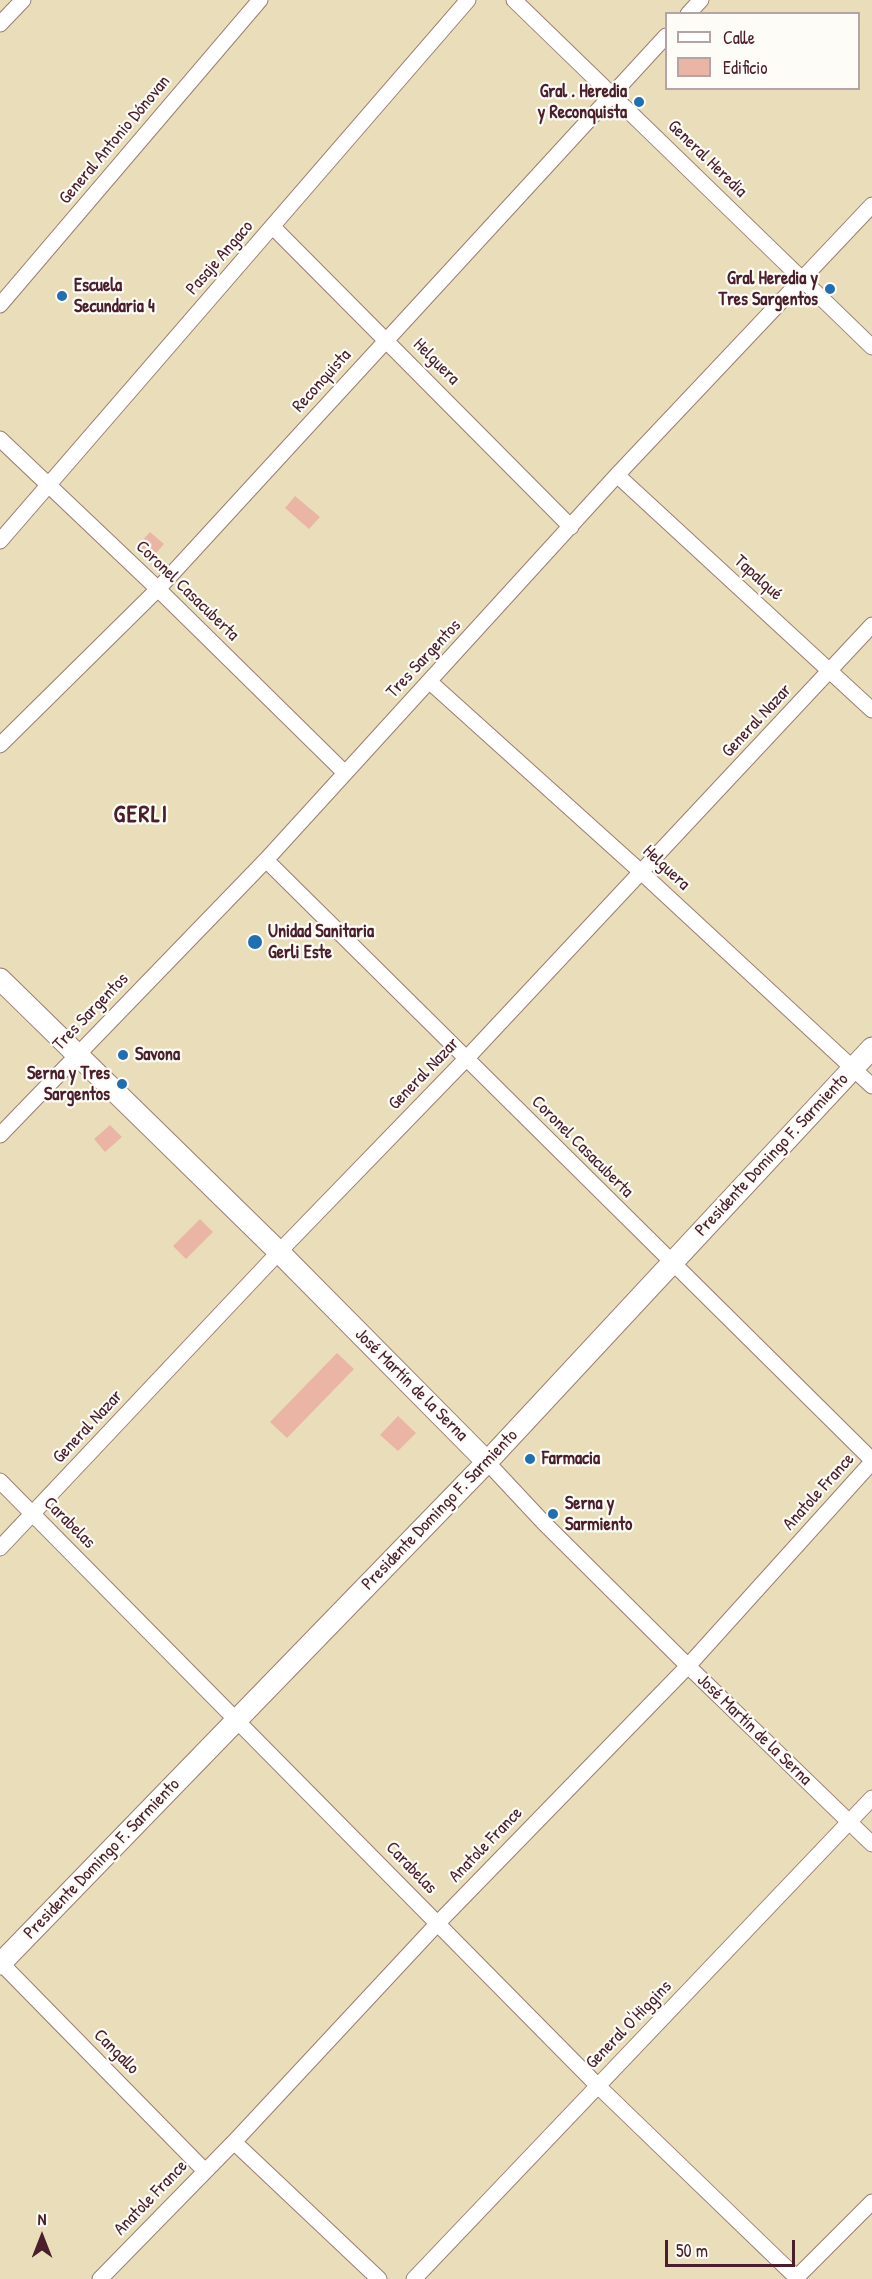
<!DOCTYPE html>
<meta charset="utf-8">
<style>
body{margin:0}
#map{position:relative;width:872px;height:2279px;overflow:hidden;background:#e9deb9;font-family:"Patrick Hand",sans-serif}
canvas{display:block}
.legend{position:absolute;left:665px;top:12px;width:195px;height:78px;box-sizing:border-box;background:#fdfcf7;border:2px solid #b5a4a5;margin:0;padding:8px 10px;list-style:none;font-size:18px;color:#4a1f2b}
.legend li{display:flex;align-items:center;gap:12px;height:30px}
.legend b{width:30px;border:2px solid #b5a4a5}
.north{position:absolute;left:12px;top:2207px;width:60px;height:60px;-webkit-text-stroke:4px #fdfcf7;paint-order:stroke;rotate:0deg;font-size:16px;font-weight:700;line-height:24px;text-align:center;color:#4a1f2b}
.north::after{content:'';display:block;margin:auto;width:21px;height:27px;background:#4a1f2b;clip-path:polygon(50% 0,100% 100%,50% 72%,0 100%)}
.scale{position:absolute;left:665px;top:2240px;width:130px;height:27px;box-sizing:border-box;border:3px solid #4a1f2b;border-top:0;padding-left:8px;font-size:18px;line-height:21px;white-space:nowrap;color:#4a1f2b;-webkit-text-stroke:4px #fdfcf7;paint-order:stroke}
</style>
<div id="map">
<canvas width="872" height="2279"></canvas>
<ul class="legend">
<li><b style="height:8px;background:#fff"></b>Calle</li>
<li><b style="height:16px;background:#ebb5a6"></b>Edificio</li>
</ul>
<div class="north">N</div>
<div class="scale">50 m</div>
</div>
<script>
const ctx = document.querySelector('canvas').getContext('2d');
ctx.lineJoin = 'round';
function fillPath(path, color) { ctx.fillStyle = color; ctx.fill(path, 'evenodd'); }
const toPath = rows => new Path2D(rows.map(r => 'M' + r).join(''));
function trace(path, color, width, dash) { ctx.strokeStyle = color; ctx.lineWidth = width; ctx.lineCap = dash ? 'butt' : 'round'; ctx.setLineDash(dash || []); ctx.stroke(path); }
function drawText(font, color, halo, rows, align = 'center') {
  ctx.font = font + ' "Patrick Hand",sans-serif'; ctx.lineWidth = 4.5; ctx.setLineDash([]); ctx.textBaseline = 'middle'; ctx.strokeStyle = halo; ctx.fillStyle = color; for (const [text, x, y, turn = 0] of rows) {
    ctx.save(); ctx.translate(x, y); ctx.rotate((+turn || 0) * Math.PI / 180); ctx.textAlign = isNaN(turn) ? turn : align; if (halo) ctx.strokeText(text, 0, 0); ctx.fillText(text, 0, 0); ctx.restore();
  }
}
fillPath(toPath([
 [295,496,320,517,309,529,285,508],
 [150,532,164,544,151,559,137,546],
 [110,1125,122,1137,105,1152,94,1139],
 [200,1219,213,1232,186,1259,173,1246],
 [337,1353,354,1369,287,1438,270,1422],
 [398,1416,416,1433,398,1451,380,1435]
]), '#ebb5a6');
const street = toPath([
 [514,0,872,347],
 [688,14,701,0],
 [0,24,23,0],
 [273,227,571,527],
 [0,305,260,0],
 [0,439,158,589,344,772],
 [617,475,872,710],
 [0,541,468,0],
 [430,682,641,872,872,1086],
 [0,745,158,589,666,36],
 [266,860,872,1460],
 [0,1135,266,860,617,475,872,205],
 [487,1462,544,1523,688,1666,872,1844],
 [0,1481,598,2086,798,2279],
 [0,1548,279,1252,466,1059,872,625],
 [0,1962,204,2170],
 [234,2142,379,2279],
 [100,2279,234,2142,438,1923,688,1666,872,1462],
 [414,2279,872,1798],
 [795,2279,872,2202]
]);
const secondary = toPath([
 [0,979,279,1252,487,1462],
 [0,1964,487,1462,872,1048]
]);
trace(street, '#9a7e72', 17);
trace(secondary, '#9a7e72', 23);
trace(street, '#fff', 15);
trace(secondary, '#fff', 21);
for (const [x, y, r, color] of [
 [639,102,6,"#1f6fb2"],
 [830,289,6,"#1f6fb2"],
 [62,296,6,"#1f6fb2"],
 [255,942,8,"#1f6fb2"],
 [123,1055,6,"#1f6fb2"],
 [122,1084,6,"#1f6fb2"],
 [530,1459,6,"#1f6fb2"],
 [553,1514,6,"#1f6fb2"]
]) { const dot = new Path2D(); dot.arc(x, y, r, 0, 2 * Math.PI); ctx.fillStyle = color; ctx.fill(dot); trace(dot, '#fdfcf7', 2); }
drawText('bold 18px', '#4a1f2b', '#fdfcf7', [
 ["Gral . Heredia",627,92,"right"],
 ["y Reconquista",627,113,"right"],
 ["Gral Heredia y",818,279,"right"],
 ["Tres Sargentos",818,300,"right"],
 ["Escuela",74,286],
 ["Secundaria 4",74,307],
 ["Unidad Sanitaria",268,932],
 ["Gerli Este",268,953],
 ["Savona",135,1055],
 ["Serna y Tres",110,1074,"right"],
 ["Sargentos",110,1095,"right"],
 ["Farmacia",542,1459],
 ["Serna y",565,1504],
 ["Sarmiento",565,1525]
], 'left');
drawText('18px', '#4a1f2b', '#fdfcf7', [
 ["General Antonio Dónovan",115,140,-50],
 ["General Heredia",707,159,44],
 ["Pasaje Angaco",220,258,-49],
 ["Helguera",436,362,45],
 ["Reconquista",322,381,-48],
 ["Tapalqué",758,578,42],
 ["Coronel Casacuberta",187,591,44],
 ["Tres Sargentos",424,659,-47],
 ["General Nazar",757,721,-47],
 ["Helguera",666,868,43],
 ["Tres Sargentos",91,1012,-46],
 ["General Nazar",424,1074,-46],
 ["Coronel Casacuberta",582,1147,45],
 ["Presidente Domingo F. Sarmiento",772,1155,-47],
 ["José Martín de la Serna",411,1385,45],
 ["General Nazar",88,1427,-47],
 ["Anatole France",819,1492,-48],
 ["Presidente Domingo F. Sarmiento",440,1510,-46],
 ["Carabelas",69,1523,45],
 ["José Martín de la Serna",754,1730,44],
 ["Anatole France",486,1845,-46],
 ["Presidente Domingo F. Sarmiento",102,1859,-46],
 ["Carabelas",411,1868,46],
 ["General O'Higgins",629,2025,-46],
 ["Cangallo",116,2052,45],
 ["Anatole France",151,2198,-46]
]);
ctx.letterSpacing = '1.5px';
drawText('bold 24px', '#4a1f2b', '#fdfcf7', [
 ["GERLI",141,816]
]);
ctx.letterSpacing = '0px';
</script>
